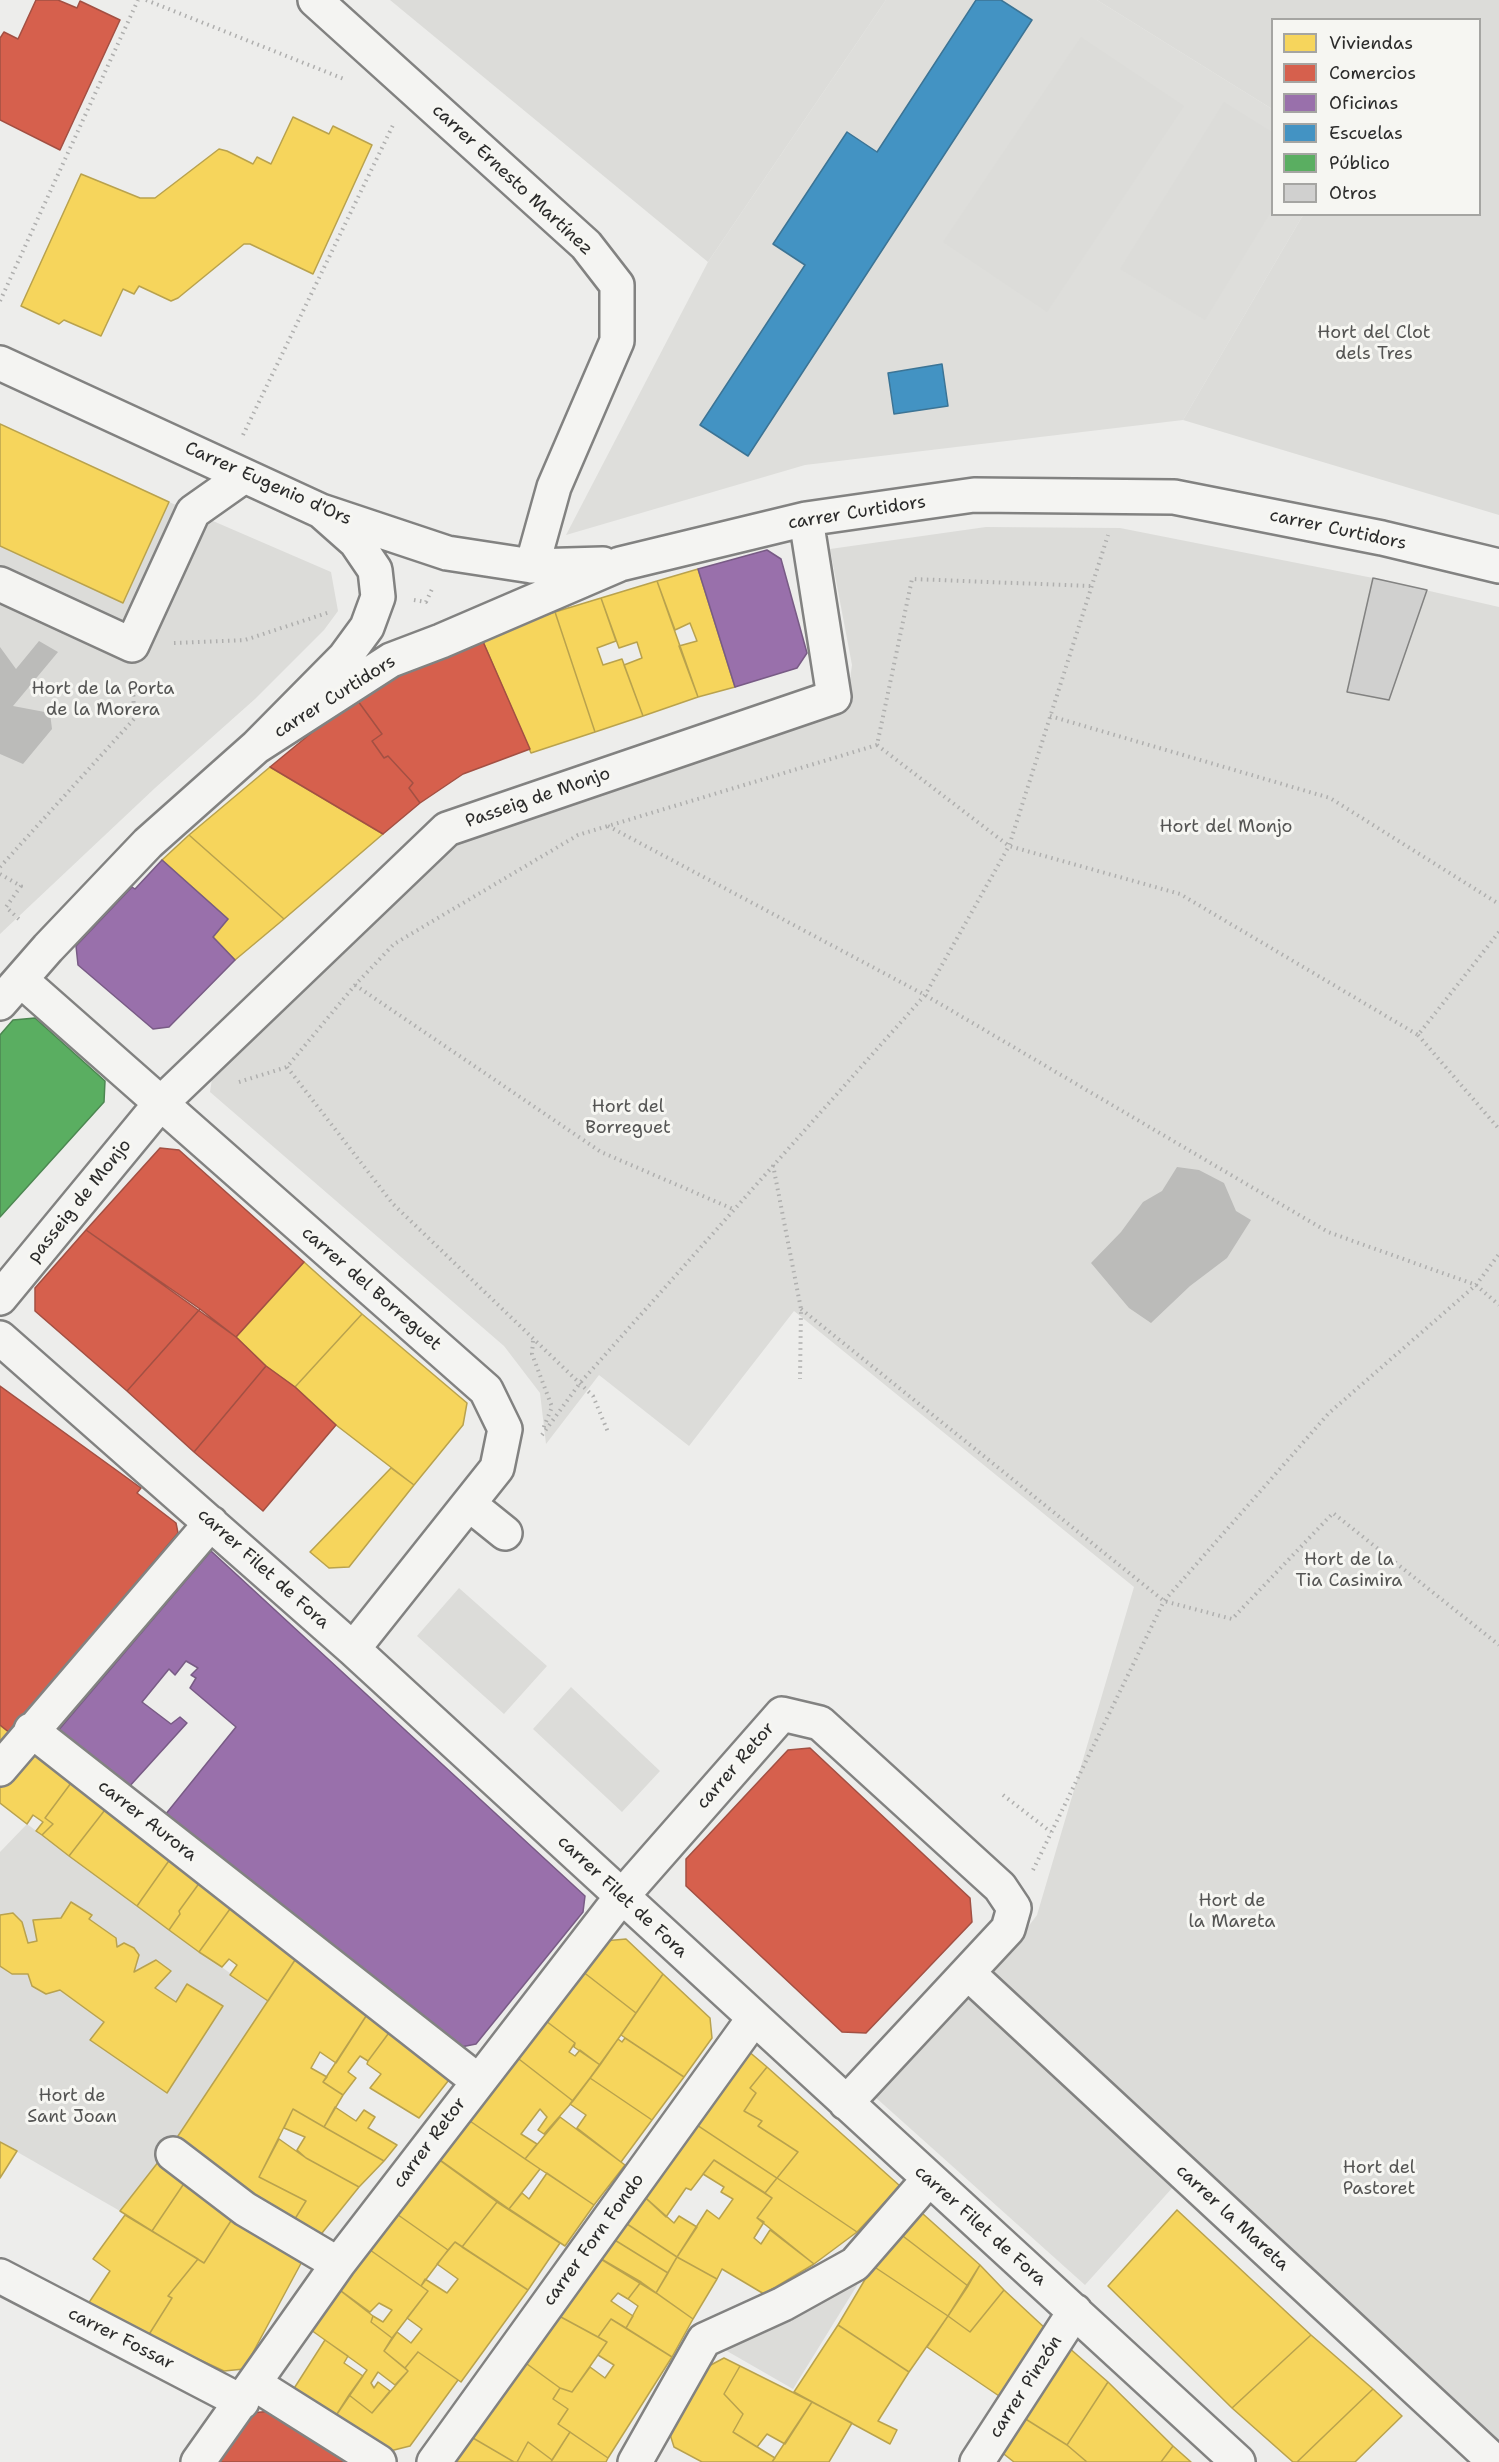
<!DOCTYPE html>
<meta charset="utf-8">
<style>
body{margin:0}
#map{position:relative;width:1499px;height:2462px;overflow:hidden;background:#ededeb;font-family:"Shantell Sans",sans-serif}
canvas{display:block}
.legend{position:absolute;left:1271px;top:18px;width:210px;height:198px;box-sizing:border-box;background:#f6f6f2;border:2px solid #a5a5a2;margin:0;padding:8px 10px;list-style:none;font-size:18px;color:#2b2b2b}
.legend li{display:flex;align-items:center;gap:12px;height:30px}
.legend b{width:30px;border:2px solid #a5a5a2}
</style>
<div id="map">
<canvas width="1499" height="2462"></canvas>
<ul class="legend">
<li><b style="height:16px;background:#f6d55c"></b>Viviendas</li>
<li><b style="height:16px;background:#d6604d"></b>Comercios</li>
<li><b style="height:16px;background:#9970ab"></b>Oficinas</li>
<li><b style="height:16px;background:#4393c3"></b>Escuelas</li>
<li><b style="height:16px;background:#5aae61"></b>Público</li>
<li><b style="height:16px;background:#d0d0cf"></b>Otros</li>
</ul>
</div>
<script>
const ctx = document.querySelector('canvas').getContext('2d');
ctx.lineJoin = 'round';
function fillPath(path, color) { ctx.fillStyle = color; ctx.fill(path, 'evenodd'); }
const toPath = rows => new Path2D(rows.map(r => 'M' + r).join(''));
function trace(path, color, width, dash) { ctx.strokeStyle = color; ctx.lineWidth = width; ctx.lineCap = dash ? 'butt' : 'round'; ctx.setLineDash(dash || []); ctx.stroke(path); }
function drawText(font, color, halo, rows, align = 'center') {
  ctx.font = font + ' "Shantell Sans",sans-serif'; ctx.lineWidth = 6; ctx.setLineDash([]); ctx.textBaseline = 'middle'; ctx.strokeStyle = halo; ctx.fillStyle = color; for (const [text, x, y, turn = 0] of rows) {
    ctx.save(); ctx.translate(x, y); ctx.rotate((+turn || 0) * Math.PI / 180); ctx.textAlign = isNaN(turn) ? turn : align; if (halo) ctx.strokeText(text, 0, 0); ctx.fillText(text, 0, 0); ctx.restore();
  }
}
fillPath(toPath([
 [886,0,1097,0,1272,109,1272,214,1303,215,1183,420,805,465,566,535,708,262]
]), '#dededb');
fillPath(toPath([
 [390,0,886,0,708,262],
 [1097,0,1499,0,1499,515,1183,420,1303,215,1480,214,1480,20,1272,20,1272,109],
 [1081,37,1184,106,1047,312,943,242],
 [1224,102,1272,132,1272,210,1205,320,1120,269],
 [169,502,331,572,338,611,324,630,255,699,155,788,0,934,0,542,125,600],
 [986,527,1120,528,1373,578,1499,607,1499,2448,1191,2167,1085,2285,874,2096,1006,1956,1037,1915,1134,1587,794,1311,689,1446,599,1375,546,1444,540,1393,504,1346,210,1092,214,1066,461,835,728,736,815,722,847,701,852,665,830,549],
 [459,1588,547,1666,504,1714,417,1636],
 [571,1687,660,1771,622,1812,533,1729],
 [27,1824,268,2001,176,2139,120,2211,0,2142,0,1966,12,1974,28,1974,32,1986,46,1994,60,1990,104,2022,91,2039,223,2006,188,1984,176,2002,155,1988,170,1971,134,1972,139,1955,134,1948,124,1943,117,1947,116,1938,89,1919,92,1914,71,1902,61,1918,33,1920,37,1941,28,1943,22,1922,13,1914,0,1915,0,1852],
 [869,2266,793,2389,720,2347]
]), '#dcdcd9');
fillPath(toPath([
 [39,641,58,652,13,706,50,713,52,729,23,764,0,754,0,647,16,669],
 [1177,1167,1199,1170,1224,1183,1236,1211,1251,1220,1227,1258,1190,1286,1151,1323,1129,1308,1091,1263,1121,1232,1143,1202,1162,1191]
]), '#bbbbb9');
const homes = toPath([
 [293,117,329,134,333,126,372,145,313,274,250,244,244,244,178,298,171,301,139,286,134,294,123,289,101,336,64,320,59,324,21,306,81,174,140,198,155,198,219,149,227,151,253,164,257,157,271,164,293,117],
 [0,424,169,502,123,603,0,546,0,424],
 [698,569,735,687,698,697,679,646,697,641,690,623,675,630,657,581,698,569],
 [657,581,698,697,643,716,624,665,642,658,637,642,619,648,601,598,657,581],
 [601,598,616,641,597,648,603,665,622,659,643,716,595,732,555,612,601,598],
 [555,612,595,732,531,753,481,637,555,612],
 [270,767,383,834,284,919,189,835,270,767],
 [189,835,284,919,235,960,213,937,228,919,162,860,189,835],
 [304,1262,362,1314,295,1387,266,1366,236,1337,304,1262],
 [362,1314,467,1403,463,1425,414,1485,336,1425,295,1387,362,1314],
 [391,1468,414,1485,349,1567,329,1568,310,1552,391,1468],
 [0,1725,10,1733,0,1746,0,1725],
 [32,1748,74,1779,45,1818,53,1824,42,1835,36,1831,43,1822,33,1815,27,1824,0,1803,0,1787,32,1748],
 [74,1779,108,1806,69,1856,42,1835,53,1824,45,1818,74,1779],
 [108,1806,173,1855,137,1906,69,1856,108,1806],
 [173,1855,203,1878,179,1911,180,1914,169,1930,137,1906,173,1855],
 [203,1878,235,1902,199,1952,169,1930,180,1914,179,1911,203,1878],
 [71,1902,92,1915,89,1919,116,1938,117,1947,124,1943,134,1948,139,1955,134,1972,156,1960,171,1971,155,1988,176,2002,187,1984,223,2006,167,2093,90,2040,104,2022,60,1990,46,1994,32,1986,28,1974,12,1974,0,1966,0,1915,13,1913,22,1922,28,1943,37,1941,33,1920,61,1918,71,1902],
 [235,1902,299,1954,268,2001,230,1975,237,1965,229,1959,222,1967,199,1952,235,1902],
 [626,1939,663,1974,636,2013,582,1971,604,1941,626,1939],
 [299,1954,370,2010,336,2063,320,2052,311,2068,327,2077,323,2082,343,2095,324,2127,293,2109,259,2177,306,2201,293,2222,250,2198,176,2139,299,1954],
 [582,1971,636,2013,600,2065,574,2047,575,2043,542,2018,582,1971],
 [663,1974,710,2018,712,2038,684,2077,621,2035,663,1974],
 [370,2010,394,2026,368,2061,360,2056,348,2072,356,2078,343,2095,323,2082,370,2010],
 [542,2018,575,2043,569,2052,575,2056,580,2050,600,2065,573,2101,515,2056,542,2018],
 [394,2026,452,2076,419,2118,370,2088,381,2074,367,2064,368,2061,394,2026],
 [625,2038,684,2077,652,2120,590,2078,618,2039,622,2042,625,2038],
 [747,2050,767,2067,750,2088,756,2093,744,2111,762,2121,758,2126,798,2152,777,2178,688,2119,747,2050],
 [515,2056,573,2101,544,2134,538,2130,547,2117,540,2109,521,2134,537,2144,525,2159,467,2119,515,2056],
 [767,2067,900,2186,857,2232,777,2178,798,2152,758,2126,762,2121,744,2111,756,2093,750,2088,767,2067],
 [590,2078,652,2120,621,2162,577,2128,586,2115,570,2104,590,2078],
 [335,2107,356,2121,364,2110,375,2117,368,2128,397,2145,384,2161,324,2127,335,2107],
 [293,2109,324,2127,384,2161,359,2187,306,2158,297,2150,305,2137,284,2128,293,2109],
 [560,2117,625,2165,594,2205,525,2159,560,2117],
 [467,2119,540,2169,509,2209,436,2157,467,2119],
 [688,2119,777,2178,765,2193,714,2160,691,2190,686,2188,666,2217,638,2191,688,2119],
 [279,2139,306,2158,359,2187,318,2238,293,2222,306,2201,259,2177,279,2139],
 [0,2142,17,2151,0,2178,0,2142],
 [431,2154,497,2202,462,2247,455,2242,448,2250,391,2210,431,2154],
 [714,2160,772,2198,757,2218,764,2222,754,2238,761,2244,770,2230,814,2264,764,2294,722,2269,717,2279,677,2257,707,2210,719,2219,733,2199,721,2192,724,2187,703,2174,714,2160],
 [159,2161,187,2179,152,2231,120,2211,159,2161],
 [547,2173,594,2205,565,2246,509,2209,522,2193,529,2199,547,2173],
 [777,2178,857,2232,814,2264,757,2218,772,2198,765,2193,777,2178],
 [187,2179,236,2213,204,2263,152,2231,187,2179],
 [638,2191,674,2223,679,2216,697,2227,677,2257,618,2218,638,2191],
 [497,2202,560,2243,528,2290,462,2247,497,2202],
 [913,2205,980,2265,968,2286,895,2230,913,2205],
 [391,2210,448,2250,421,2286,363,2245,391,2210],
 [1177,2210,1311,2335,1232,2408,1108,2286,1177,2210],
 [236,2213,305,2256,244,2369,224,2371,148,2336,172,2298,168,2296,198,2259,204,2263,236,2213],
 [125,2215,198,2259,168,2296,172,2298,148,2336,86,2307,110,2271,93,2259,125,2215],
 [618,2218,677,2257,668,2273,605,2234,618,2218],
 [895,2230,968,2286,948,2316,873,2266,895,2230],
 [605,2234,668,2273,656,2293,591,2253,605,2234],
 [455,2242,528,2290,461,2382,418,2352,405,2368,384,2351,397,2332,411,2343,422,2329,407,2318,428,2291,421,2286,425,2279,447,2293,458,2279,437,2264,455,2242],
 [363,2245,428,2291,392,2338,371,2322,373,2316,383,2322,392,2310,379,2303,370,2312,333,2285,363,2245],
 [591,2253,641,2282,628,2299,618,2293,611,2301,633,2316,626,2328,611,2319,598,2337,548,2310,591,2253],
 [677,2257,717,2279,693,2319,656,2293,677,2257],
 [980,2265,1004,2290,970,2332,948,2316,980,2265],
 [873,2266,948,2316,909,2372,838,2325,873,2266],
 [641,2282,693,2319,672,2357,626,2328,638,2306,628,2299,641,2282],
 [333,2285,373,2316,371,2322,392,2338,384,2351,408,2371,395,2385,378,2372,371,2383,374,2388,378,2382,390,2391,372,2413,349,2395,367,2370,304,2325,333,2285],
 [1004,2290,1046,2329,1002,2398,927,2347,948,2316,970,2332,1004,2290],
 [548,2310,607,2342,572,2392,560,2388,516,2356,548,2310],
 [611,2319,672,2357,608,2458,558,2424,568,2409,553,2399,560,2388,572,2392,590,2367,605,2378,614,2365,598,2355,607,2342,598,2337,611,2319],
 [838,2325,909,2372,878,2421,897,2430,890,2444,794,2392,838,2325],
 [1311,2335,1373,2389,1297,2462,1293,2462,1232,2408,1311,2335],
 [325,2340,348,2356,344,2363,363,2376,335,2417,293,2390,325,2340],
 [1068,2347,1108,2382,1067,2445,1024,2418,1068,2347],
 [418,2352,458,2380,410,2446,390,2451,335,2417,349,2395,372,2413,408,2371,405,2368,418,2352],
 [516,2356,560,2388,553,2399,568,2409,558,2424,570,2432,552,2460,528,2442,517,2462,514,2462,461,2431,516,2356],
 [724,2358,740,2366,724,2394,743,2414,733,2432,775,2458,772,2462,702,2462,674,2447,669,2431,707,2367,724,2358],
 [740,2366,812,2402,785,2444,767,2434,757,2447,733,2432,743,2414,724,2394,740,2366],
 [1108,2382,1173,2446,1161,2462,1087,2462,1067,2445,1108,2382],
 [1373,2389,1402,2416,1355,2462,1297,2462,1373,2389],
 [812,2402,852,2423,829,2462,772,2462,812,2402],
 [1024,2418,1067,2445,1087,2462,1014,2462,1000,2451,1024,2418],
 [461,2431,514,2462,443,2462,461,2431],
 [570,2432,608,2458,606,2462,551,2462,570,2432],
 [528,2442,552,2460,551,2462,517,2462,528,2442],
 [1173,2446,1191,2462,1161,2462,1173,2446]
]);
fillPath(homes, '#f6d55c');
trace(homes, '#b9a24d', 1.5);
const shops = toPath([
 [36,0,58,0,77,8,80,1,120,20,60,150,0,120,0,38,4,32,18,39,36,0],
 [481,637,530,749,463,774,420,803,409,788,413,783,388,756,384,758,372,741,382,734,355,697,449,647,481,637],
 [355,697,382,734,372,741,384,758,388,756,413,783,409,788,420,803,383,834,270,767,355,697],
 [160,1148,179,1150,304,1262,236,1337,86,1230,160,1148],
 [86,1230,200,1309,127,1391,35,1311,35,1288,86,1230],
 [200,1309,236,1337,266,1366,194,1452,127,1391,200,1309],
 [266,1366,295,1387,336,1425,263,1511,194,1452,266,1366],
 [0,1386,141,1488,137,1493,176,1523,178,1533,10,1733,0,1725,0,1386],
 [810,1748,970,1898,972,1922,866,2033,842,2032,686,1886,686,1859,788,1750,810,1748],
 [272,2411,353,2462,215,2462,251,2413,272,2411]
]);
fillPath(shops, '#d6604d');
trace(shops, '#a35043', 1.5);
const offices = toPath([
 [767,550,781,559,807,653,797,668,735,687,698,569,767,550],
 [162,860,228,919,213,937,235,960,169,1027,153,1029,78,965,76,946,132,887,135,889,162,860],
 [211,1551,585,1896,583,1912,476,2044,461,2047,165,1815,236,1727,190,1688,196,1678,191,1675,198,1668,186,1661,175,1675,169,1669,142,1702,171,1724,180,1717,187,1723,128,1788,57,1732,211,1551]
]);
fillPath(offices, '#9970ab');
trace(offices, '#785b85', 1.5);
const schools = toPath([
 [976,0,1001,0,1032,20,748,456,700,425,805,265,773,244,847,132,877,152,976,0],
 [942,364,948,406,894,414,888,373,942,364]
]);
fillPath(schools, '#4393c3');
trace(schools, '#3c7495', 1.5);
const public = toPath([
 [35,1018,105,1081,104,1102,0,1217,0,1035,13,1020,35,1018]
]);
fillPath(public, '#5aae61');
trace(public, '#4c8751', 1.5);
const building = toPath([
 [1373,578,1427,590,1389,700,1347,692,1373,578]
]);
fillPath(building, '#d0d0cf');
trace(building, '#828281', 1.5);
const minor = toPath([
 [315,0,586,245,617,285,617,341,554,487,532,566],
 [0,363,321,511,447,553,532,566,603,564],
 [0,584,132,645,193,512,244,476],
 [256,747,391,660,441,641,620,564,806,519,974,495,1174,497,1382,538,1499,566],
 [21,980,486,1390,505,1429,497,1468,353,1649],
 [0,1003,48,948,148,843,256,747,345,657,367,627,378,597,375,570,356,542,321,511],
 [0,1298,160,1104,447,829,834,697,806,519],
 [0,1338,353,1649,1238,2462],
 [469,1504,505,1533],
 [31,1730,478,2081],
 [0,1769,211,1523],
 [968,1973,1495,2462],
 [173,2154,245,2209,338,2264],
 [0,2276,242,2402],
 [255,2384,379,2462],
 [198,2462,338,2264,622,1896,782,1714,820,1723,1000,1887,1014,1908,1008,1929,846,2103],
 [434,2462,754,2018],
 [635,2462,704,2340,783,2304,855,2264,928,2180],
 [977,2462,1075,2311]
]);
trace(minor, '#828281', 38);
trace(toPath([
 [146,0,344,79],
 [0,301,138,0],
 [243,435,394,123],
 [414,600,426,602,433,587],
 [174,643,245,640,330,612],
 [1050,716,1330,798,1499,904],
 [877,745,1009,846,1180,894,1418,1035,1499,932],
 [608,826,925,995,1328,1232,1476,1285,1499,1305],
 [0,867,134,719,133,682],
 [0,874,21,886,6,907,22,922],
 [355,985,601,1152,733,1209],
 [1418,1035,1499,1129],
 [287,1067,393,1204,593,1396,608,1432],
 [239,1082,287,1067,355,985,394,944,578,835,877,745,912,579,1091,586],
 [773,1165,801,1309,800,1379],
 [801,1309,1164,1601,1232,1619,1333,1513,1499,1645],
 [533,1341,532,1354,552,1407,543,1429],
 [542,1435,580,1383,925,995,1009,846,1108,535],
 [1003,1795,1051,1832],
 [1033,1870,1164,1601,1329,1413,1476,1285,1499,1254]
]), '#afafae', 4, [1.5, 4.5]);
trace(minor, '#f4f4f2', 33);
drawText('18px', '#2b2b2b', '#f6f6f2', [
 ["carrer Ernesto Martínez",512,180,43],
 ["Carrer Eugenio d'Ors",268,484,24],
 ["carrer Curtidors",857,513,-9],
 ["carrer Curtidors",1338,530,12],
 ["carrer Curtidors",335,697,-32],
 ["Passeig de Monjo",538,798,-19],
 ["passeig de Monjo",80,1201,-51],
 ["carrer del Borreguet",371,1289,41],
 ["carrer Filet de Fora",263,1569,42],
 ["carrer Retor",736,1766,-49],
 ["carrer Aurora",147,1821,38],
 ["carrer Filet de Fora",622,1897,43],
 ["carrer Retor",430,2143,-53],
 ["carrer la Mareta",1232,2218,43],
 ["carrer Filet de Fora",980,2226,42],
 ["carrer Forn Fondo",594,2240,-54],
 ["carrer Fossar",121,2339,27],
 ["carrer Pinzón",1026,2387,-57]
]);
drawText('18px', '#545453', '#f6f6f2', [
 ["Hort del Clot",1374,333],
 ["dels Tres",1374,354],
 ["Hort de la Porta",103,689],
 ["de la Morera",103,710],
 ["Hort del Monjo",1226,827],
 ["Hort del",628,1107],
 ["Borreguet",628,1128],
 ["Hort de la",1349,1560],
 ["Tia Casimira",1349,1581],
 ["Hort de",1232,1901],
 ["la Mareta",1232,1922],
 ["Hort de",72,2096],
 ["Sant Joan",72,2117],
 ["Hort del",1379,2168],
 ["Pastoret",1379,2189]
]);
</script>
